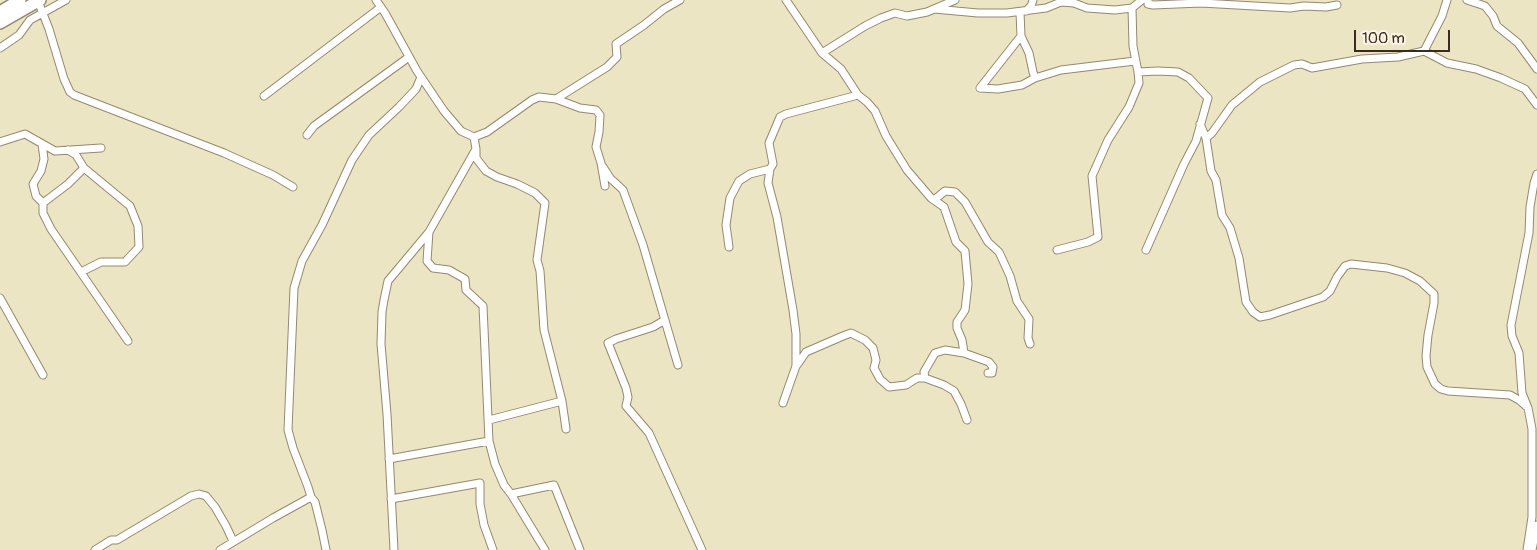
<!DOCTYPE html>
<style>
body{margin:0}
#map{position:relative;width:1537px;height:550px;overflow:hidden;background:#ece5c4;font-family:Pangolin,sans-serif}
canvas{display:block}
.scale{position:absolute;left:1354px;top:30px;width:96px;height:22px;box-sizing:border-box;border:2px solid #3b2a1e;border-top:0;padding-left:6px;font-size:15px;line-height:18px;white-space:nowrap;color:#3b2a1e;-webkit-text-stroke:4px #fcf5e5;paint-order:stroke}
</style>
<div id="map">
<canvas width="1537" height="550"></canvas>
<div class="scale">100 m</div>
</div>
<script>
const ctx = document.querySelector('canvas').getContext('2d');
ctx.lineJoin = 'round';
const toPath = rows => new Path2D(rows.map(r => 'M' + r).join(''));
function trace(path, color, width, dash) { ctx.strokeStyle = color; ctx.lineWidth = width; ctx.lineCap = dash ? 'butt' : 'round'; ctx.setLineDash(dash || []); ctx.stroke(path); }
const minor = toPath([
 [376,0,385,13,417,71,444,111,461,131,474,137,487,132,532,100,539,97,556,99,580,108,596,110,600,115,599,132,596,147,601,163,605,186],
 [786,0,822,53,841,69,858,95,867,102,875,111,886,136,907,170,931,198,944,207,956,242,965,251,968,284,965,310,957,322,957,328,962,340,964,353,989,362,993,367,992,373,988,373],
 [1142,0,1132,8,1133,46,1138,72,1158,71,1178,72,1189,78,1208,98,1196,141,1184,164,1146,250],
 [1148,0,1148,4,1153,5,1201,3,1290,8,1304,6,1326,7,1337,5],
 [1467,0,1485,6,1493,16,1497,26,1518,43,1537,69],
 [38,1,49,29,64,79,70,92,74,95,224,153,273,175,293,187],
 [934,9,978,13,1007,13,1046,8,1061,2,1074,3,1087,8,1115,10,1132,8],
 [1026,11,1031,6,1033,0],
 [1020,12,1021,36,1029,53,1033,72,1035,78],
 [0,48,19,35,30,20,66,0],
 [1424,51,1447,63,1476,69,1501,78,1525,89,1537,105],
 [822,53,865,26,881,18,895,13,907,16,927,12,955,0],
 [980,88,998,89,1022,85,1035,78,1061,70,1135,61],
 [980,88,1021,36],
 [264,96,381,7],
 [556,99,607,67,617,57,616,44,644,25,664,9,680,0],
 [1200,124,1206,138,1211,171,1216,180,1222,215,1230,228,1239,258,1246,302,1253,312,1260,317,1270,315,1323,297,1330,291,1337,277,1345,266,1351,264,1387,268,1405,273,1420,281,1434,294,1434,303,1428,335,1426,356,1427,367,1435,384,1441,389,1448,391,1510,395,1519,400,1528,408],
 [307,135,314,126,409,57],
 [1206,138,1212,133,1232,105,1260,82,1294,65,1302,64,1312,68,1362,59,1398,57,1424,51,1442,16,1447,0],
 [0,142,25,134,55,151,101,148],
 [42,144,44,159,41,171,33,184,36,196,43,203,43,213,51,229,128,341],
 [476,150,476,158,486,171,497,177,517,184,535,193,545,203,537,260,540,271,544,330,562,401],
 [603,167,610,178,623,190,643,245,678,365],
 [770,169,768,183,777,217,793,310,796,334,796,366,783,403],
 [934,200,945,191,955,192,965,202,988,242,999,252,1010,276,1017,301,1029,319,1028,338,1030,344],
 [43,203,68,184,84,168,76,155,68,150],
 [429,232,427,261,433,268,449,270,465,279,466,290,483,306,489,441,495,464,504,485,511,494,545,550],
 [729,247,726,225,730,198,739,181,750,174,770,169,773,164,769,143,780,117,786,114,858,95],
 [1057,250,1088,242,1098,237,1092,176,1108,140,1129,107,1139,83,1138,72],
 [81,272,101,262,125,262,139,247,138,226,130,206,84,168],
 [0,298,43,375],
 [665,320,653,327,616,339,608,343,626,388,628,397,626,406,649,433,702,550],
 [797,365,806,352,843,336,851,333,865,340,873,348,876,360,874,368,880,379,889,387,906,385,917,378,925,378,944,385,954,391,961,404,967,420],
 [925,378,924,372,935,353,945,350,964,353],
 [489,420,562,401,566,429],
 [389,459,489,441],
 [511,494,554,485,580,550],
 [391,499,480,483,480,504,484,525,493,550],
 [95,550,111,540,117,540,191,496,199,494,206,496,215,507,226,526,233,541],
 [220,550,273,518,311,497],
 [326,550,322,530,315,502,311,497,308,487,293,448,288,430,294,288,302,261,322,225,352,160,369,135,399,107,416,89,421,77],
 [394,550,387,414,381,344,382,312,384,300,388,281,429,232,476,149,474,137],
 [1527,550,1532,517,1532,429,1528,408,1522,393,1519,353,1512,336,1511,325,1529,233,1530,207,1534,183,1537,174],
 [1532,550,1537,525]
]);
const trunk = toPath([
 [0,12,20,0],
 [0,23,40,0]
]);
trace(minor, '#948871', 9);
trace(trunk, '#948871', 14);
trace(minor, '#fff', 7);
trace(trunk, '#fff', 11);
</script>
